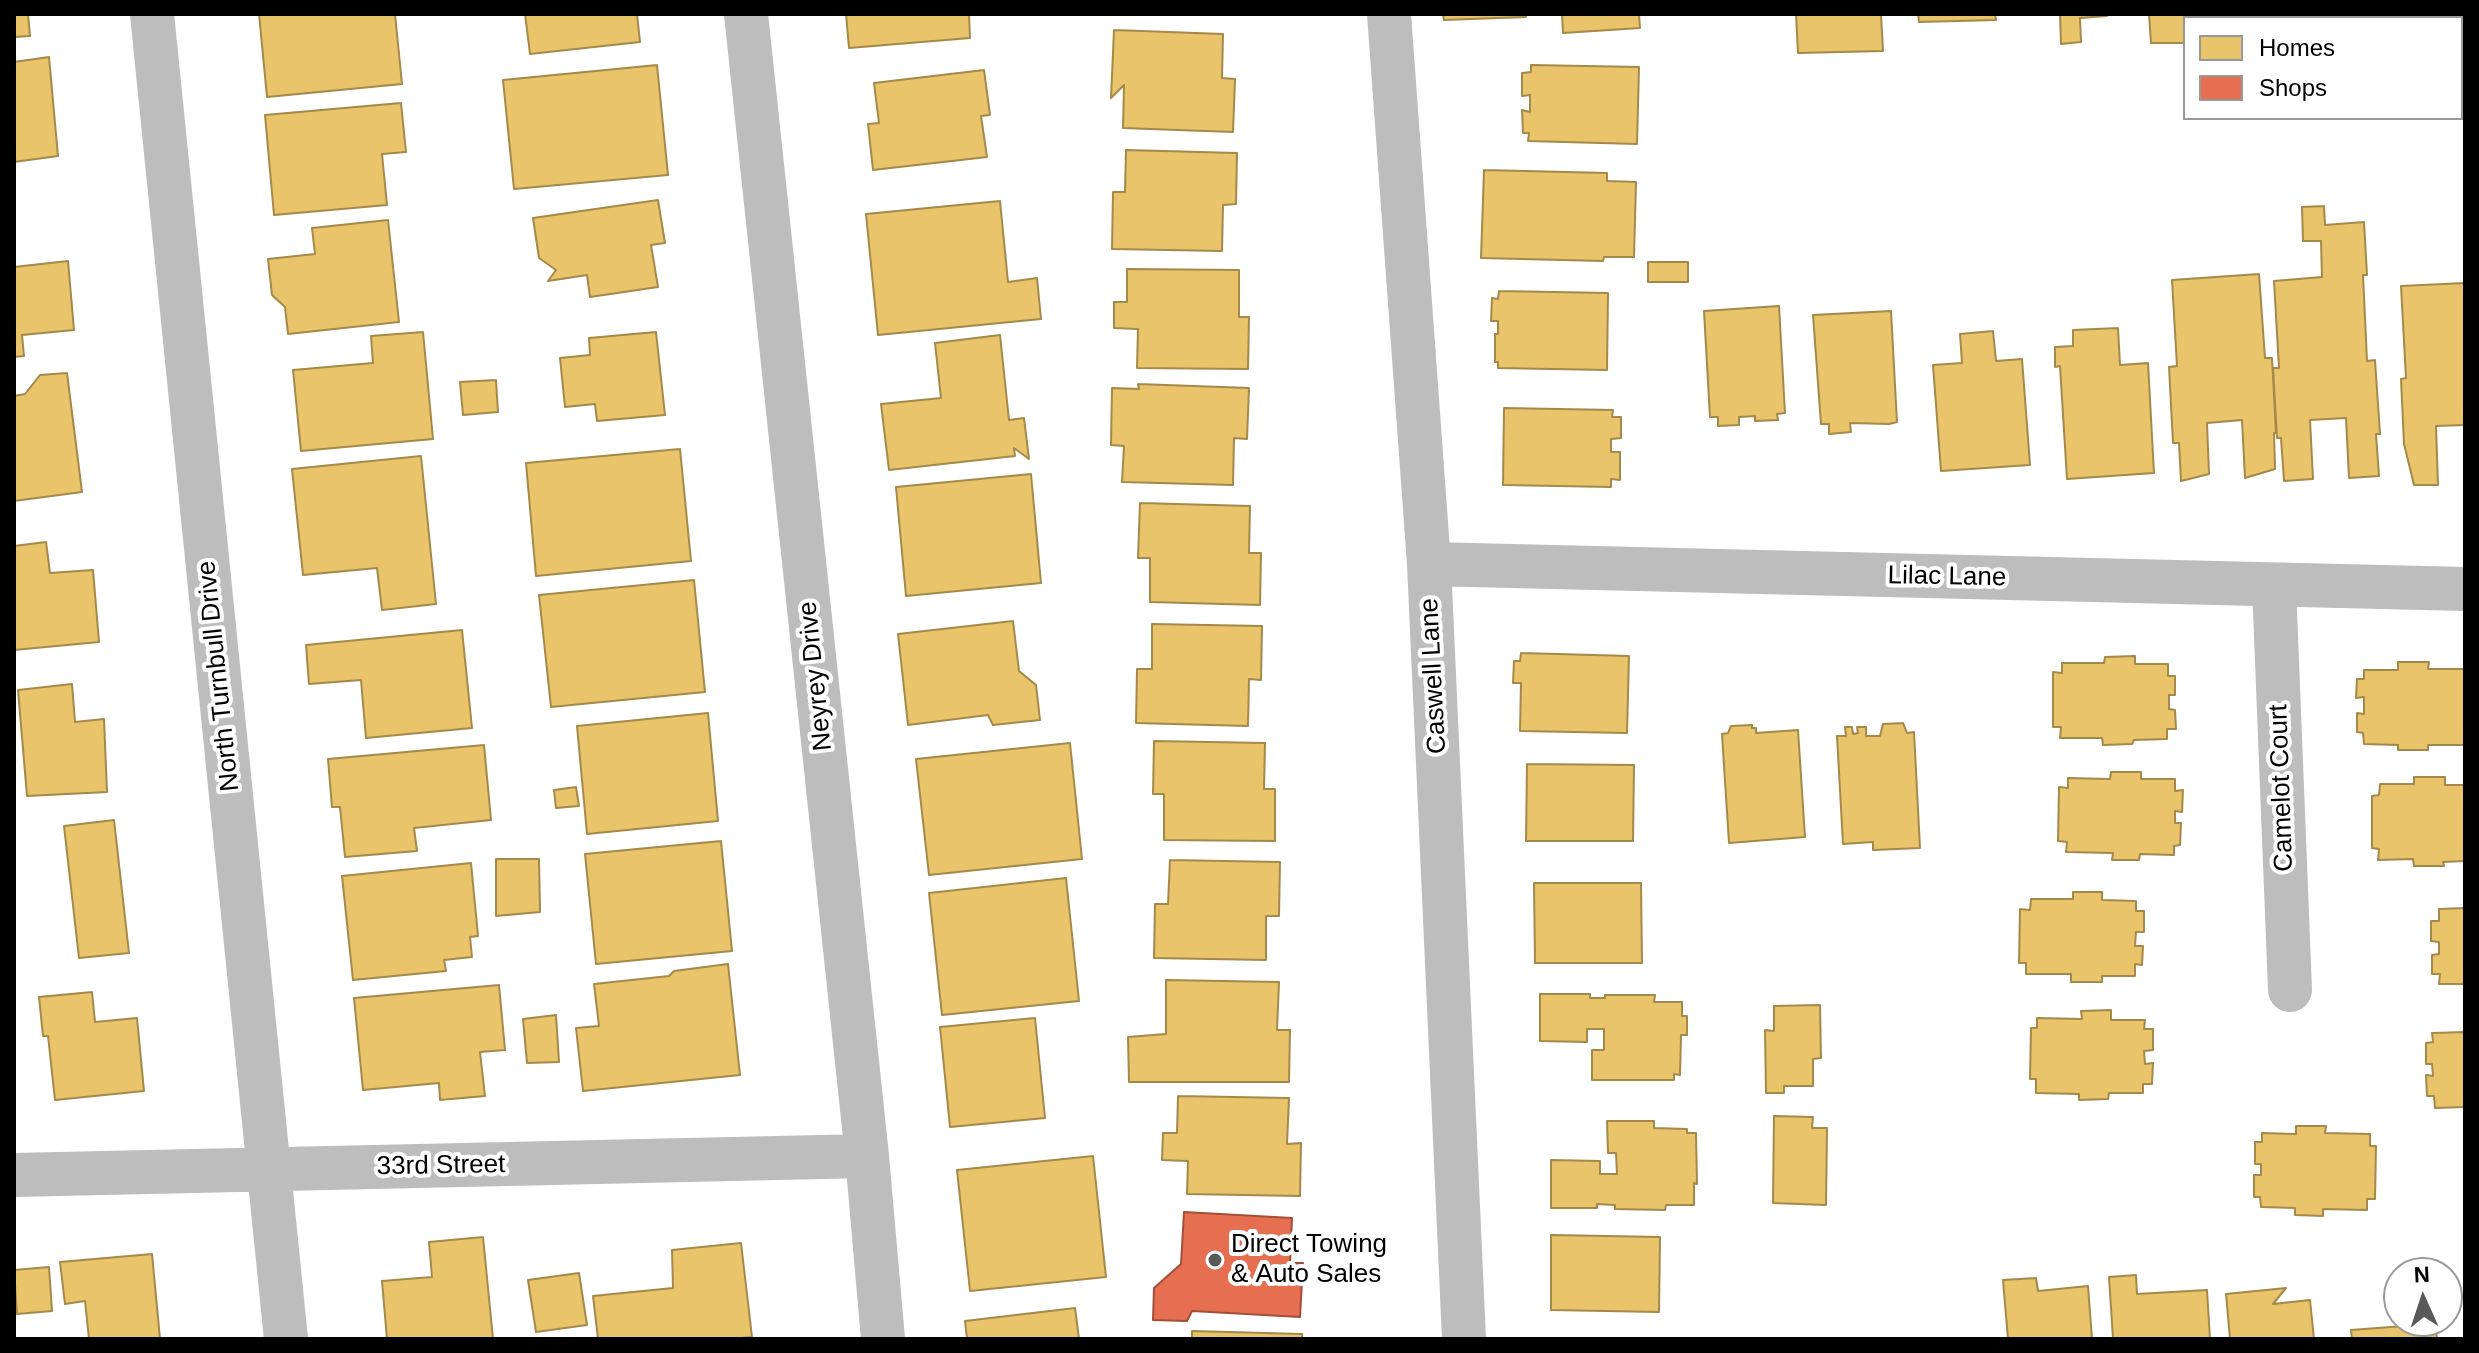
<!DOCTYPE html>
<style>
body{margin:0}
#map{position:relative;width:2479px;height:1353px;overflow:hidden;background:#fff;font-family:Helvetica,sans-serif}
canvas{display:block}
.frame{position:absolute;inset:0;border:16px solid #000;pointer-events:none}
.legend{position:absolute;left:2183px;top:16px;width:280px;height:104px;box-sizing:border-box;background:#fff;border:2px solid #999;margin:0;padding:10px 14px;list-style:none;font-size:24px;color:#000}
.legend li{display:flex;align-items:center;gap:16px;height:40px}
.legend b{width:40px;border:2px solid #999}
.north{position:absolute;left:2383px;top:1257px;width:80px;height:80px;box-sizing:border-box;background:#fff;border:2px solid #999;border-radius:50%;rotate:357deg;font-size:22px;font-weight:700;line-height:32px;text-align:center;color:#000}
.north::after{content:'';display:block;margin:auto;width:28px;height:36px;background:#595959;clip-path:polygon(50% 0,100% 100%,50% 72%,0 100%)}
</style>
<div id="map">
<canvas width="2479" height="1353"></canvas>
<div class="frame"></div>
<ul class="legend">
<li><b style="height:22px;background:#e9c46a"></b>Homes</li>
<li><b style="height:22px;background:#e76f51"></b>Shops</li>
</ul>
<div class="north">N</div>
</div>
<script>
const ctx = document.querySelector('canvas').getContext('2d');
ctx.lineJoin = 'round';
function fillPath(path, color) { ctx.fillStyle = color; ctx.fill(path, 'evenodd'); }
const toPath = rows => new Path2D(rows.map(r => 'M' + r).join(''));
function trace(path, color, width, dash) { ctx.strokeStyle = color; ctx.lineWidth = width; ctx.lineCap = dash ? 'butt' : 'round'; ctx.setLineDash(dash || []); ctx.stroke(path); }
function drawText(font, color, halo, rows, align = 'center') {
  ctx.font = font + ' Helvetica,sans-serif'; ctx.lineWidth = 8; ctx.setLineDash([]); ctx.textBaseline = 'middle'; ctx.strokeStyle = halo; ctx.fillStyle = color; for (const [text, x, y, turn = 0] of rows) {
    ctx.save(); ctx.translate(x, y); ctx.rotate((+turn || 0) * Math.PI / 180); ctx.textAlign = isNaN(turn) ? turn : align; if (halo) ctx.strokeText(text, 0, 0); ctx.fillText(text, 0, 0); ctx.restore();
  }
}
const homes = toPath([
 [14,14,28,14,30,36,14,37,14,14],
 [259,14,395,14,402,84,267,97,259,14],
 [525,14,637,14,640,42,530,54,525,14],
 [846,14,969,14,970,38,849,48,846,14],
 [1443,14,1525,14,1526,17,1444,20,1443,14],
 [1562,14,1639,14,1640,28,1563,33,1562,14],
 [1796,14,1881,14,1883,51,1798,53,1796,14],
 [1918,14,1995,14,1996,20,1919,22,1918,14],
 [2060,14,2107,14,2107,16,2080,18,2081,42,2061,44,2060,14],
 [2149,14,2220,14,2185,18,2185,43,2151,43,2149,14],
 [2284,14,2360,14,2363,18,2285,18,2284,14],
 [2418,14,2439,14,2439,18,2419,18,2418,14],
 [1114,30,1223,34,1222,78,1235,79,1233,132,1123,128,1124,85,1111,98,1114,30],
 [49,57,58,156,14,162,14,62,49,57],
 [657,65,668,175,514,189,503,80,657,65],
 [1531,65,1639,67,1637,144,1528,141,1529,133,1523,133,1522,110,1530,112,1530,95,1522,96,1522,73,1531,72,1531,65],
 [984,70,990,115,981,116,987,157,873,170,868,124,879,123,874,83,984,70],
 [401,103,406,152,382,154,387,205,274,215,265,115,401,103],
 [1126,150,1237,153,1236,204,1223,205,1222,251,1112,249,1113,192,1125,192,1126,150],
 [1484,170,1607,173,1607,181,1636,182,1634,257,1604,257,1603,261,1481,258,1484,170],
 [658,200,665,243,651,245,658,287,590,297,587,275,548,281,556,270,539,258,533,218,658,200],
 [1000,201,1008,282,1037,278,1041,319,878,335,866,214,1000,201],
 [2324,206,2325,225,2364,222,2367,275,2363,275,2367,361,2375,360,2380,434,2376,434,2379,476,2349,478,2346,418,2310,420,2313,479,2284,481,2281,438,2277,438,2273,368,2279,368,2274,281,2322,277,2321,241,2303,241,2302,207,2324,206],
 [388,220,399,322,288,334,285,307,272,295,268,259,315,254,312,228,388,220],
 [68,261,74,330,22,335,24,356,14,357,14,267,68,261],
 [1648,262,1688,262,1688,282,1648,282,1648,262],
 [1127,269,1239,270,1239,317,1249,317,1248,369,1137,368,1138,329,1114,328,1114,302,1127,302,1127,269],
 [2259,274,2265,358,2272,358,2276,433,2274,433,2275,469,2245,478,2242,420,2207,423,2209,474,2181,481,2179,443,2173,443,2169,367,2177,366,2172,280,2259,274],
 [2465,283,2465,425,2436,426,2438,485,2414,485,2404,444,2401,379,2406,378,2401,286,2465,283],
 [1499,291,1608,293,1607,370,1498,368,1498,362,1495,362,1495,334,1498,334,1498,321,1491,321,1492,298,1498,299,1499,291],
 [1779,306,1785,413,1777,414,1778,420,1755,421,1755,416,1739,417,1739,425,1718,426,1718,417,1710,417,1704,311,1779,306],
 [1891,311,1897,422,1889,424,1850,423,1851,432,1829,434,1829,424,1821,424,1813,315,1891,311],
 [2118,328,2120,365,2148,363,2154,473,2067,479,2060,366,2055,367,2055,347,2073,346,2073,330,2118,328],
 [1993,331,1996,361,2022,359,2030,465,1941,471,1933,365,1962,363,1960,334,1993,331],
 [423,332,433,439,301,451,293,370,373,363,371,336,423,332],
 [656,332,665,415,597,421,595,404,565,407,560,358,590,355,589,338,656,332],
 [1000,335,1009,420,1024,418,1029,459,1014,448,1015,456,889,470,881,404,941,398,935,343,1000,335],
 [67,373,82,492,14,501,14,396,25,394,40,375,67,373],
 [496,380,498,412,463,415,460,382,496,380],
 [1138,384,1249,388,1247,439,1234,438,1233,485,1122,482,1124,446,1111,445,1112,388,1139,389,1138,384],
 [1504,408,1613,410,1612,417,1621,417,1621,438,1611,439,1611,452,1620,452,1620,480,1611,479,1611,487,1503,485,1504,408],
 [680,449,691,561,536,576,526,463,680,449],
 [421,456,436,604,382,610,377,568,303,575,292,469,421,456],
 [1031,474,1041,583,906,596,896,487,1031,474],
 [1140,503,1250,506,1249,553,1261,553,1260,605,1150,602,1150,558,1138,558,1140,503],
 [46,542,50,573,93,570,99,642,14,650,14,546,46,542],
 [694,580,705,692,551,707,539,595,694,580],
 [1013,621,1019,671,1036,685,1040,720,993,725,988,715,908,725,898,634,1013,621],
 [1152,624,1262,626,1261,680,1249,679,1248,726,1136,723,1137,669,1152,669,1152,624],
 [462,630,472,728,366,738,361,680,309,684,306,645,462,630],
 [1521,653,1629,656,1627,733,1520,731,1521,683,1513,683,1514,661,1520,661,1521,653],
 [2135,656,2135,664,2168,664,2168,676,2175,676,2175,695,2169,695,2169,709,2175,710,2176,729,2167,729,2167,739,2134,740,2132,744,2103,745,2102,738,2060,738,2061,727,2053,727,2053,672,2062,673,2062,663,2104,663,2105,657,2135,656],
 [2398,662,2429,662,2428,669,2465,669,2465,745,2428,745,2428,750,2398,750,2398,745,2364,744,2363,733,2357,732,2357,713,2364,714,2364,697,2356,698,2357,679,2364,679,2364,670,2398,670,2398,662],
 [72,684,75,722,104,719,107,792,27,796,18,690,72,684],
 [708,713,718,821,587,834,577,726,708,713],
 [1903,723,1907,733,1914,732,1920,848,1873,850,1873,842,1843,844,1837,736,1846,736,1845,727,1852,727,1853,734,1858,733,1857,727,1866,727,1866,736,1880,736,1883,724,1903,723],
 [1752,725,1752,728,1756,728,1756,733,1798,730,1805,837,1729,843,1722,734,1728,733,1731,726,1752,725],
 [1154,741,1265,743,1264,789,1275,789,1275,841,1164,840,1164,794,1153,794,1154,741],
 [1070,743,1082,859,929,875,916,759,1070,743],
 [484,745,491,820,414,828,417,851,345,857,340,807,332,807,328,759,484,745],
 [1527,764,1634,765,1633,841,1526,841,1527,764],
 [2111,772,2141,772,2141,779,2175,779,2175,791,2183,790,2182,812,2175,811,2175,823,2181,823,2180,845,2174,846,2174,855,2140,854,2139,860,2112,860,2113,853,2066,852,2067,842,2058,841,2059,787,2068,788,2068,778,2110,779,2111,772],
 [2414,777,2445,777,2445,785,2465,785,2465,861,2443,862,2444,866,2414,866,2413,859,2378,860,2379,849,2372,848,2372,796,2379,795,2380,784,2414,784,2414,777],
 [576,787,579,806,556,808,554,790,576,787],
 [114,820,129,953,79,958,64,826,114,820],
 [721,841,732,951,596,964,585,854,721,841],
 [496,859,539,859,540,912,496,916,496,859],
 [1170,860,1280,862,1279,916,1266,916,1266,960,1154,958,1155,904,1168,904,1170,860],
 [471,863,478,936,470,937,472,957,444,960,446,971,353,980,342,876,471,863],
 [1066,878,1079,1001,942,1015,929,893,1066,878],
 [1534,883,1641,883,1642,963,1535,963,1534,883],
 [2073,892,2102,892,2102,900,2136,901,2136,911,2144,911,2144,932,2136,932,2135,946,2143,946,2142,965,2135,964,2135,976,2102,976,2102,982,2071,982,2071,974,2026,974,2026,963,2019,963,2020,909,2030,910,2031,899,2073,899,2073,892],
 [2465,908,2465,984,2439,984,2440,974,2432,974,2432,955,2439,954,2439,942,2431,941,2431,921,2439,921,2439,909,2465,908],
 [728,964,740,1075,583,1091,576,1028,599,1026,594,984,669,976,674,971,728,964],
 [1166,980,1279,982,1277,1030,1290,1030,1289,1082,1129,1082,1128,1037,1166,1034,1166,980],
 [499,985,505,1050,480,1052,485,1096,440,1100,439,1083,363,1090,354,998,499,985],
 [92,992,95,1022,137,1018,144,1091,55,1100,48,1036,43,1036,39,997,92,992],
 [1540,994,1590,994,1590,998,1605,998,1605,995,1655,995,1654,1002,1682,1002,1682,1016,1687,1016,1687,1035,1681,1035,1680,1075,1674,1074,1674,1080,1592,1080,1592,1050,1604,1050,1604,1029,1587,1029,1587,1042,1540,1041,1540,994],
 [1820,1005,1821,1058,1813,1059,1813,1086,1784,1086,1784,1093,1766,1093,1765,1030,1774,1031,1774,1006,1820,1005],
 [2111,1010,2111,1020,2145,1020,2144,1029,2153,1029,2153,1050,2144,1051,2145,1064,2153,1063,2152,1084,2143,1084,2143,1093,2109,1093,2108,1099,2079,1100,2079,1094,2036,1093,2036,1079,2030,1079,2031,1028,2037,1028,2037,1018,2082,1019,2081,1011,2111,1010],
 [556,1015,559,1062,527,1063,523,1019,556,1015],
 [1035,1018,1045,1118,950,1127,940,1027,1035,1018],
 [2465,1032,2465,1107,2435,1108,2434,1096,2427,1096,2426,1075,2433,1076,2432,1064,2426,1064,2426,1043,2433,1042,2432,1033,2465,1032],
 [1178,1096,1289,1098,1287,1144,1301,1143,1300,1196,1187,1194,1188,1161,1162,1160,1163,1133,1177,1133,1178,1096],
 [1774,1116,1813,1117,1812,1128,1827,1128,1826,1205,1773,1203,1774,1116],
 [1607,1121,1654,1121,1654,1128,1687,1129,1687,1133,1696,1133,1697,1184,1694,1183,1694,1205,1666,1205,1665,1210,1615,1209,1615,1205,1597,1204,1597,1208,1551,1208,1551,1160,1600,1161,1600,1174,1617,1174,1616,1153,1608,1153,1607,1121],
 [2296,1126,2326,1126,2325,1133,2370,1134,2370,1146,2376,1146,2375,1199,2367,1199,2367,1210,2323,1209,2323,1216,2295,1215,2295,1208,2261,1207,2260,1197,2254,1197,2254,1175,2261,1175,2261,1164,2255,1164,2255,1142,2262,1142,2262,1133,2296,1134,2296,1126],
 [1093,1156,1106,1277,970,1291,957,1170,1093,1156],
 [1551,1235,1660,1237,1659,1312,1551,1310,1551,1235],
 [483,1237,493,1339,387,1339,382,1281,432,1277,429,1242,483,1237],
 [741,1243,752,1337,730,1339,598,1339,593,1296,673,1288,672,1250,741,1243],
 [152,1254,160,1339,89,1339,85,1301,65,1304,60,1262,152,1254],
 [49,1267,52,1311,17,1314,14,1270,49,1267],
 [579,1273,587,1325,536,1332,528,1280,579,1273],
 [2136,1275,2137,1294,2207,1290,2210,1339,2113,1339,2109,1277,2136,1275],
 [2036,1278,2038,1291,2088,1286,2092,1339,2008,1339,2003,1280,2036,1278],
 [2286,1288,2273,1304,2310,1300,2314,1339,2230,1339,2226,1294,2286,1288],
 [1075,1308,1079,1339,967,1339,965,1321,1075,1308],
 [2404,1321,2435,1321,2437,1339,2352,1339,2351,1330,2404,1326,2404,1321],
 [1192,1331,1302,1334,1302,1339,1192,1339,1192,1331]
]);
fillPath(homes, '#e9c46a');
trace(homes, '#a3894a', 2);
const shops = toPath([
 [1184,1212,1292,1218,1290,1263,1303,1263,1300,1317,1192,1311,1187,1321,1153,1320,1154,1288,1181,1264,1184,1212]
]);
fillPath(shops, '#e76f51');
trace(shops, '#a24e39', 2);
trace(toPath([
 [152,14,286,1339],
 [746,14,867,1156,883,1339],
 [1389,14,1429,564,1464,1339],
 [1429,564,2465,589],
 [2274,585,2290,990],
 [14,1175,867,1156]
]), '#bdbdbd', 44);
for (const [x, y, r, color] of [
 [1215,1260,8,"#595959"]
]) { const dot = new Path2D(); dot.arc(x, y, r, 0, 2 * Math.PI); ctx.fillStyle = color; ctx.fill(dot); trace(dot, '#fff', 3); }
drawText('26px', '#000', '#fff', [
 ["Lilac Lane",1947,577,1],
 ["North Turnbull Drive",219,676,-96],
 ["Neyrey Drive",816,676,-96],
 ["Caswell Lane",1434,676,-93],
 ["Camelot Court",2282,788,-92],
 ["33rd Street",441,1166,-1]
]);
drawText('26px', '#000', '#fff', [
 ["Direct Towing",1231,1245],
 ["& Auto Sales",1231,1275]
], 'left');
</script>
